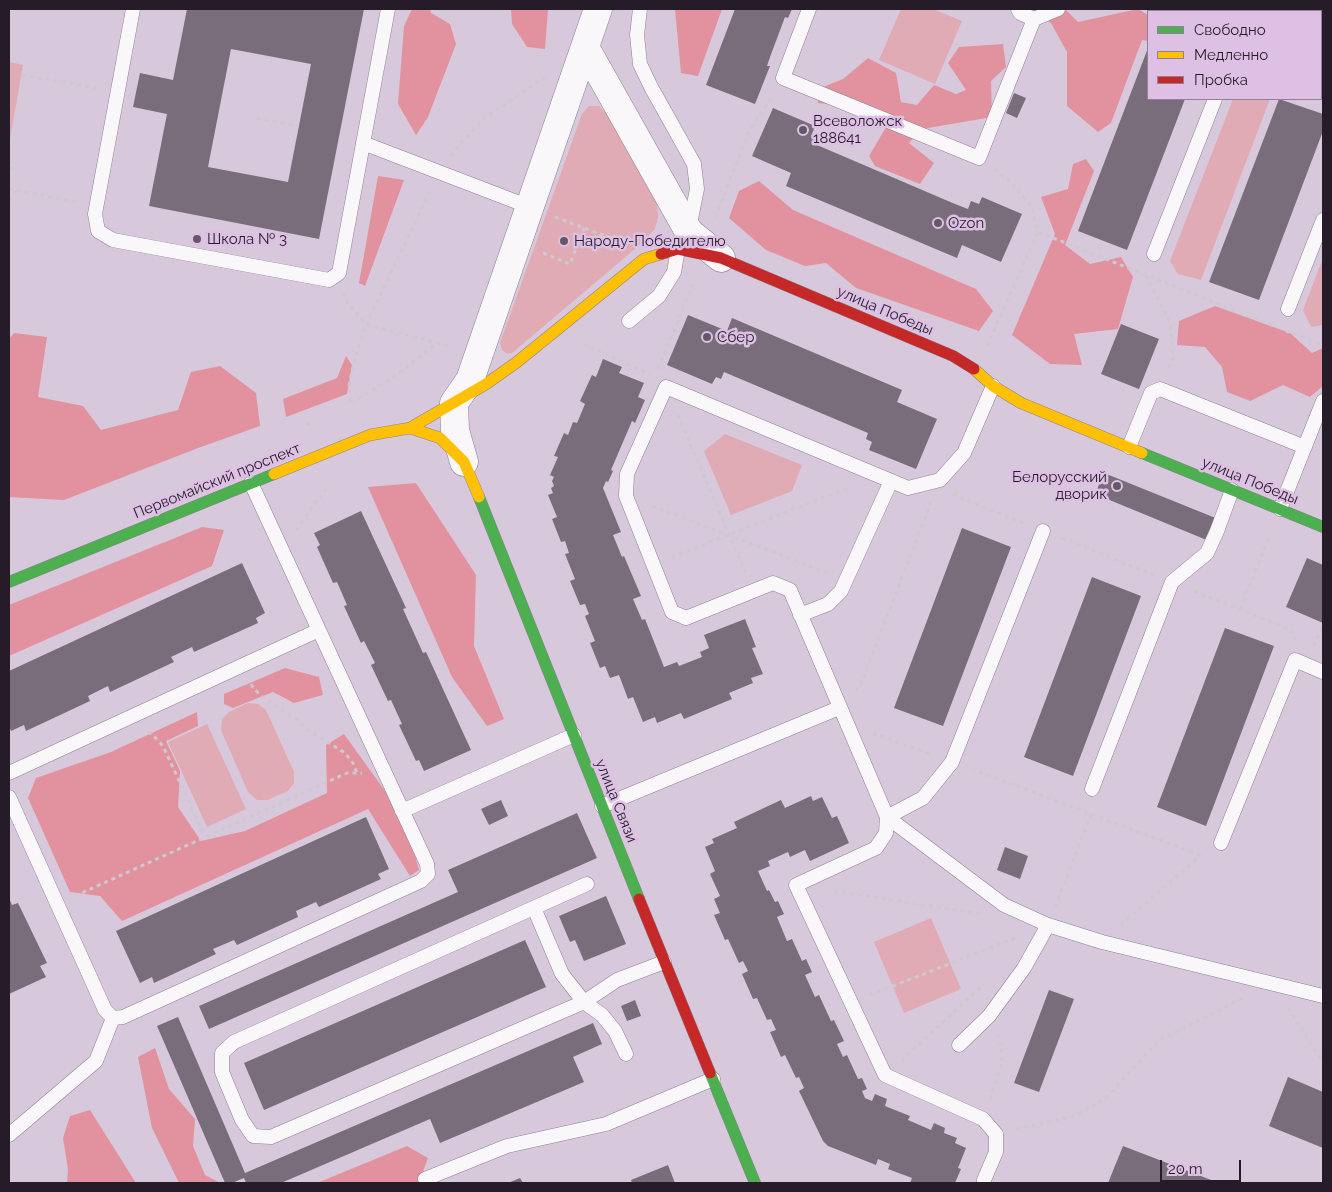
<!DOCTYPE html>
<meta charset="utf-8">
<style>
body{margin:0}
#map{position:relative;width:1332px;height:1192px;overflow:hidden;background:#d8c8dc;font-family:Raleway,sans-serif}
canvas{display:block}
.frame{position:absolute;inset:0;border:10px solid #261c29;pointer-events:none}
.legend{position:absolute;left:1147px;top:10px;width:175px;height:90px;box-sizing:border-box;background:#ddc0e4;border:1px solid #947e99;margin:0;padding:6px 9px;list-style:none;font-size:15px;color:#261c29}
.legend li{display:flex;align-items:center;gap:10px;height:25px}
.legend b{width:25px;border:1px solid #947e99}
.scale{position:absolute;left:1160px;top:1160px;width:81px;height:22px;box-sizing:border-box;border:2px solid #261c29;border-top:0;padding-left:6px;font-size:15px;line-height:18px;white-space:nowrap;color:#261c29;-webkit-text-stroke:4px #ddc0e4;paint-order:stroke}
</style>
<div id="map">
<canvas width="1332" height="1192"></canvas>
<div class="frame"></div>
<ul class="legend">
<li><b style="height:6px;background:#4caf50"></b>Свободно</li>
<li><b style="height:6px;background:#ffc107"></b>Медленно</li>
<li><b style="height:6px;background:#c62828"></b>Пробка</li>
</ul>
<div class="scale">20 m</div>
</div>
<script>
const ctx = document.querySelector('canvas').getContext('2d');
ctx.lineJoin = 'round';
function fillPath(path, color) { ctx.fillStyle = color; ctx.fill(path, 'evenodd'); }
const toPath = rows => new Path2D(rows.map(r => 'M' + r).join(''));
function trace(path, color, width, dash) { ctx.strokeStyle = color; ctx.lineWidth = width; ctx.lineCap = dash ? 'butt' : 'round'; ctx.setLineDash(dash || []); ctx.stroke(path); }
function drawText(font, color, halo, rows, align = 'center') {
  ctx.font = font + ' Raleway,sans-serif'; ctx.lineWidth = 5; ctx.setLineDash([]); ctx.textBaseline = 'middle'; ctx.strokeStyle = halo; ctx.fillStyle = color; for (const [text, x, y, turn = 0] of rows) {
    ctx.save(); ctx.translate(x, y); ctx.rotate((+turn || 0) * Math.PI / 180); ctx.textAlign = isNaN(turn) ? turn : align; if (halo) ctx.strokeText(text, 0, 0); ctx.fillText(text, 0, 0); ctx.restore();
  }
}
fillPath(toPath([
 [901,9,933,9,962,21,935,84,879,60],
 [9,62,23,65,9,145],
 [1233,99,1270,99,1201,280,1178,274,1170,261],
 [589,106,599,106,606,113,657,203,658,217,655,229,642,243,512,353,507,354,502,350,500,343,582,114],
 [1323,258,1323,325,1311,327,1303,310],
 [725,434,802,465,792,491,731,515,704,451],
 [248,703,258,704,266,710,294,772,294,783,288,791,267,800,257,800,248,792,221,730,222,719,229,712],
 [207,724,246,809,207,827,168,742],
 [931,918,961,989,904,1013,874,942]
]), '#e0abb4');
fillPath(toPath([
 [412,9,430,9,431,13,450,24,456,44,428,117,416,135,398,104,404,26],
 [511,9,548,9,545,49,527,47,512,24],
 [675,9,722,9,698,76,681,73],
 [1026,9,1065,9,1078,22,1138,9,1148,15,1148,41,1142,40,1111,123,1098,132,1067,106,1067,52,1051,23],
 [1003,44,1006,67,991,81,992,117,922,129,909,143,934,163,920,184,875,166,869,156,885,129,874,109,818,103,818,89,843,79,868,58,896,73,901,102,917,105,934,85,956,94,966,90,948,63,959,47],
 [1086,159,1094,171,1065,245,1090,264,1121,257,1133,277,1118,329,1074,334,1082,365,1050,364,1012,335,1055,234,1041,197,1068,189,1073,164],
 [378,176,404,180,365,286,359,283],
 [759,181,793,210,976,289,993,311,979,331,856,288,826,263,805,266,766,250,729,218,739,191],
 [1215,306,1290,333,1312,353,1323,348,1323,386,1310,397,1283,385,1250,401,1227,392,1222,367,1205,347,1177,345,1179,321],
 [14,333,47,337,38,397,83,406,101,430,178,410,191,372,220,366,256,393,260,426,198,448,64,500,9,497,9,339],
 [346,356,352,365,347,394,286,417,283,399,337,378],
 [416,483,476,575,474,646,504,719,487,726,452,677,368,487],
 [202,527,224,530,212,566,9,656,9,605],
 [285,668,319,677,323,695,294,703,273,692,233,708,224,704,224,694],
 [197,712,198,726,166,741,180,771,178,807,201,841,245,831,327,793,326,745,344,734,393,802,411,841,419,870,410,876,368,809,122,921,100,896,70,892,28,798,36,778,111,752],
 [155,1048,169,1089,195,1119,193,1146,205,1175,220,1183,179,1183,152,1128,138,1057],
 [90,1110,136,1183,67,1183,68,1170,63,1138,70,1116],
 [407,1146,428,1158,419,1182,416,1183,317,1183]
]), '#e1929e');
fillPath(toPath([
 [187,9,364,9,319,239,149,206,167,114,133,107,140,73,173,80],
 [231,49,311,64,288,182,208,167],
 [735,9,792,9,788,18,785,17,770,57,767,66,770,66,755,104,706,85],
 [1229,9,1323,9,1323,46,1321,45,1321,11,1235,11],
 [1148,48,1148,99,1185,99,1127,250,1078,231],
 [1014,93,1026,98,1017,118,1006,113],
 [1279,99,1323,114,1323,131,1259,300,1209,282],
 [773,108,815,126,812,134,820,137,817,145,955,204,968,209,971,201,979,204,982,197,1022,214,1001,262,962,245,957,258,786,186,791,173,752,156],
 [688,315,727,331,732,318,902,390,897,402,937,419,916,469,869,450,872,442,866,439,868,433,724,372,721,379,716,377,712,384,667,365],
 [1121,324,1159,339,1139,389,1101,374],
 [603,359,622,367,619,373,644,383,638,397,645,400,635,423,632,421,611,470,613,471,608,482,606,481,603,488,621,532,613,535,622,557,624,556,641,596,633,599,642,620,645,619,664,667,677,662,679,666,702,657,700,652,709,648,704,635,745,619,756,647,752,648,763,674,751,678,753,683,729,693,732,699,684,719,681,713,657,723,655,717,643,722,633,697,628,699,619,675,610,678,605,666,600,668,590,643,595,641,585,616,589,614,585,604,580,605,570,581,575,579,565,554,569,553,565,541,561,542,552,519,557,517,548,495,553,493,551,488,554,486,552,481,554,477,550,475,558,457,554,456,564,433,568,435,573,422,577,423,585,404,580,401,592,375,596,377],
 [1104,473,1218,519,1209,541,1095,494],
 [361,511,406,608,403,609,423,653,426,652,471,750,424,771,419,760,416,761,399,725,402,724,391,700,388,701,371,665,375,663,364,641,361,643,344,606,347,605,337,582,333,583,317,547,320,545,314,533],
 [962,528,1011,547,943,726,894,708],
 [1307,558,1323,565,1323,623,1286,607],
 [242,563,265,613,256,618,258,623,194,652,192,647,171,657,174,662,110,692,108,686,88,696,90,701,26,731,24,725,11,731,9,726,9,671],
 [1092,577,1141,596,1073,776,1024,757],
 [1225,628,1274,646,1206,826,1157,807],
 [811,796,813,801,822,797,832,818,837,816,849,843,810,861,805,850,790,857,788,852,768,861,770,866,758,871,767,891,769,890,775,902,778,901,784,914,777,917,787,941,792,939,802,961,806,959,812,972,805,975,815,997,819,995,831,1021,834,1020,844,1041,837,1044,843,1057,847,1055,858,1079,862,1078,867,1089,862,1091,865,1098,872,1101,875,1094,887,1099,885,1106,910,1116,908,1120,931,1130,934,1123,945,1128,944,1133,957,1138,955,1143,966,1148,958,1168,961,1169,955,1183,910,1183,912,1178,888,1169,890,1164,878,1159,876,1165,828,1146,823,1141,799,1091,804,1088,799,1077,796,1078,785,1055,781,1057,770,1032,776,1030,771,1019,767,1020,757,998,753,999,742,974,748,971,743,961,739,963,728,939,725,940,714,915,720,913,714,899,720,896,710,874,715,871,705,847,714,843,712,839,737,828,734,822,781,800,785,808],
 [501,800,508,816,489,825,481,809],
 [577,813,597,858,209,1029,199,1006,458,892,448,870],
 [366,817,389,869,378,874,381,879,319,907,316,902,296,911,298,917,237,945,234,940,213,949,216,954,154,983,152,977,140,983,116,931],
 [1005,847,1028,856,1020,879,997,870],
 [606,896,626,944,584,961,575,940,570,942,559,916],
 [9,898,12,905,18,903,47,963,40,966,46,977,9,994],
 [525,940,546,987,264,1110,244,1063],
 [1049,990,1074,999,1039,1092,1014,1083],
 [635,1000,641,1016,627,1021,621,1006],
 [178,1017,245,1173,593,1023,602,1044,573,1057,584,1082,440,1143,430,1119,281,1183,246,1183,244,1178,232,1183,225,1183,157,1026],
 [1288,1077,1323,1092,1323,1148,1269,1126],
 [1123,1146,1219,1183,1108,1183],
 [668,1165,675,1183,632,1183,631,1180],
 [520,1178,523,1183,508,1183]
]), '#796d7c');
const lane = toPath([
 [133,9,95,214,98,231,113,240,329,280,339,273,388,9],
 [640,9,637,35,640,64,651,87,694,164,697,189,689,229],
 [809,9,783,78,979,158,1034,19],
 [1018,9,1020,13,1034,19,1058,9],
 [1163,9,1166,11],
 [1321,81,1323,82],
 [363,143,530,207],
 [1154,254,1215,99],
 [1288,309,1323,220],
 [629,321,659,296,674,272,678,249],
 [1129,447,1151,393,1160,389,1305,447],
 [1280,509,1323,401],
 [1043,531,952,762,923,798,887,817,1004,905,1048,925,1102,942,1323,996],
 [800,615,828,604,841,591,891,481],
 [9,773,319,630],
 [1092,789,1172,582,1207,553,1217,531,1232,490],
 [9,797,105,1010,113,1018,123,1017,211,977,421,881,428,874,427,864,251,483],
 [602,806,839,708],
 [402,811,574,735],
 [1221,843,1295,660,1323,672],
 [587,884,234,1042,222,1053,222,1072,242,1120,253,1136,271,1137,584,1002,617,980,664,962],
 [534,908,562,974,584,1002,602,1015,615,1031,626,1054],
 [959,1045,989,1016,1024,968,1048,925],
 [9,1135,96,1061,113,1018],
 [425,1179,507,1146,606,1124,713,1079],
 [984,1180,996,1152,996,1134,983,1119,885,1075,796,885,876,848,886,833,887,817,790,590,773,583,686,618,672,612,626,496,627,474,666,387,908,488,940,480,964,453,993,386]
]);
const street = toPath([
 [585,47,689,232,721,258],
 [464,462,455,430,454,403,470,380,598,9]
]);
const fast = toPath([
 [1142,453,1323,527],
 [479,497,639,899],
 [9,582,274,474],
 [710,1073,755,1183]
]);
const slow = toPath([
 [974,369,993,386,1021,403,1142,453],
 [410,428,486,384,517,362,644,259,661,254],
 [274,474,370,435,410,428,440,438,464,462,479,497]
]);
const jam = toPath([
 [661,254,678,249,721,258,953,356,974,369],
 [639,899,710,1073]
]);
trace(lane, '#8e8291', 15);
trace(street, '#8e8291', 29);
trace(fast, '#8e8291', 12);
trace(slow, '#8e8291', 12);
trace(jam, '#8e8291', 12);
trace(toPath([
 [22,75,97,88],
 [257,118,299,126],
 [451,156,459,145,486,117,545,77],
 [994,169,1009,180,1032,207,1038,232,1274,326],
 [9,178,12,161],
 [9,189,77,202],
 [430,191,366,325,354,361,349,386,350,404,395,376,437,343],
 [9,201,15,191],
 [555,217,621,242],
 [715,217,749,132,773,94],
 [543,253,570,264,584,228],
 [1146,275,1170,323,1173,358,1168,370],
 [344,293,345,300,366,325,453,347],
 [1286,331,1323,345],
 [583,344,650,374],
 [987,346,1038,232],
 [658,369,694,282],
 [678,415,745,572],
 [307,422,311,430],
 [953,494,956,496,1023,523],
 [652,506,828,573],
 [296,530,327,487,327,483],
 [1062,538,1154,575],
 [672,557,850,487],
 [1194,591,1291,630,1296,641],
 [1240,609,1270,534],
 [1314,646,1323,624],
 [251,684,254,689,263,697,299,721,307,729,345,753,353,763,357,773],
 [856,691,861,684,931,502],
 [148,732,152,734,163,746,205,837],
 [873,733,933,755],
 [972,769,1200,855],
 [834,891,981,914],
 [75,896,347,773,362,773],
 [1055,907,1092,812],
 [1121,925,1201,855],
 [870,995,1018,937],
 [1288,1008,1323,1062],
 [901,1061,984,984],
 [990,1099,1002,1063,1000,1040,998,1036],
 [1016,1129,1078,1115,1108,1096,1158,1041,1243,998]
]), '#cec9cf', 3, [4, 4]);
trace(lane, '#f9f7fa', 14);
trace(street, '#f9f7fa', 28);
trace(fast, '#4caf50', 11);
trace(slow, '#ffc107', 11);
trace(jam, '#c62828', 11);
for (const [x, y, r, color] of [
 [803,130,5,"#645868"],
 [938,223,5,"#645868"],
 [197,239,5,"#645868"],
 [564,241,5,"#645868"],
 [707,337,5,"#645868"],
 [1117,486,5,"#645868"]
]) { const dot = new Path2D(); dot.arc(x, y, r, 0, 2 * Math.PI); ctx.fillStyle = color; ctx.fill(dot); trace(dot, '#ddc0e4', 2); }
drawText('15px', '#261c29', '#ddc0e4', [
 ["Всеволожск",813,121],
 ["188641",813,138],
 ["Ozon",948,223],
 ["Школа № 3",207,239],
 ["Народу-Победителю",574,241],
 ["Сбер",717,337],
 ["Белорусский",1107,477,"right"],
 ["дворик",1107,494,"right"]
], 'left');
drawText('15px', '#261c29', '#ddc0e4', [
 ["улица Победы",885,311,23],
 ["Первомайский проспект",217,481,-22],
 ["улица Победы",1250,481,22],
 ["улица Связи",616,801,68]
]);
</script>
